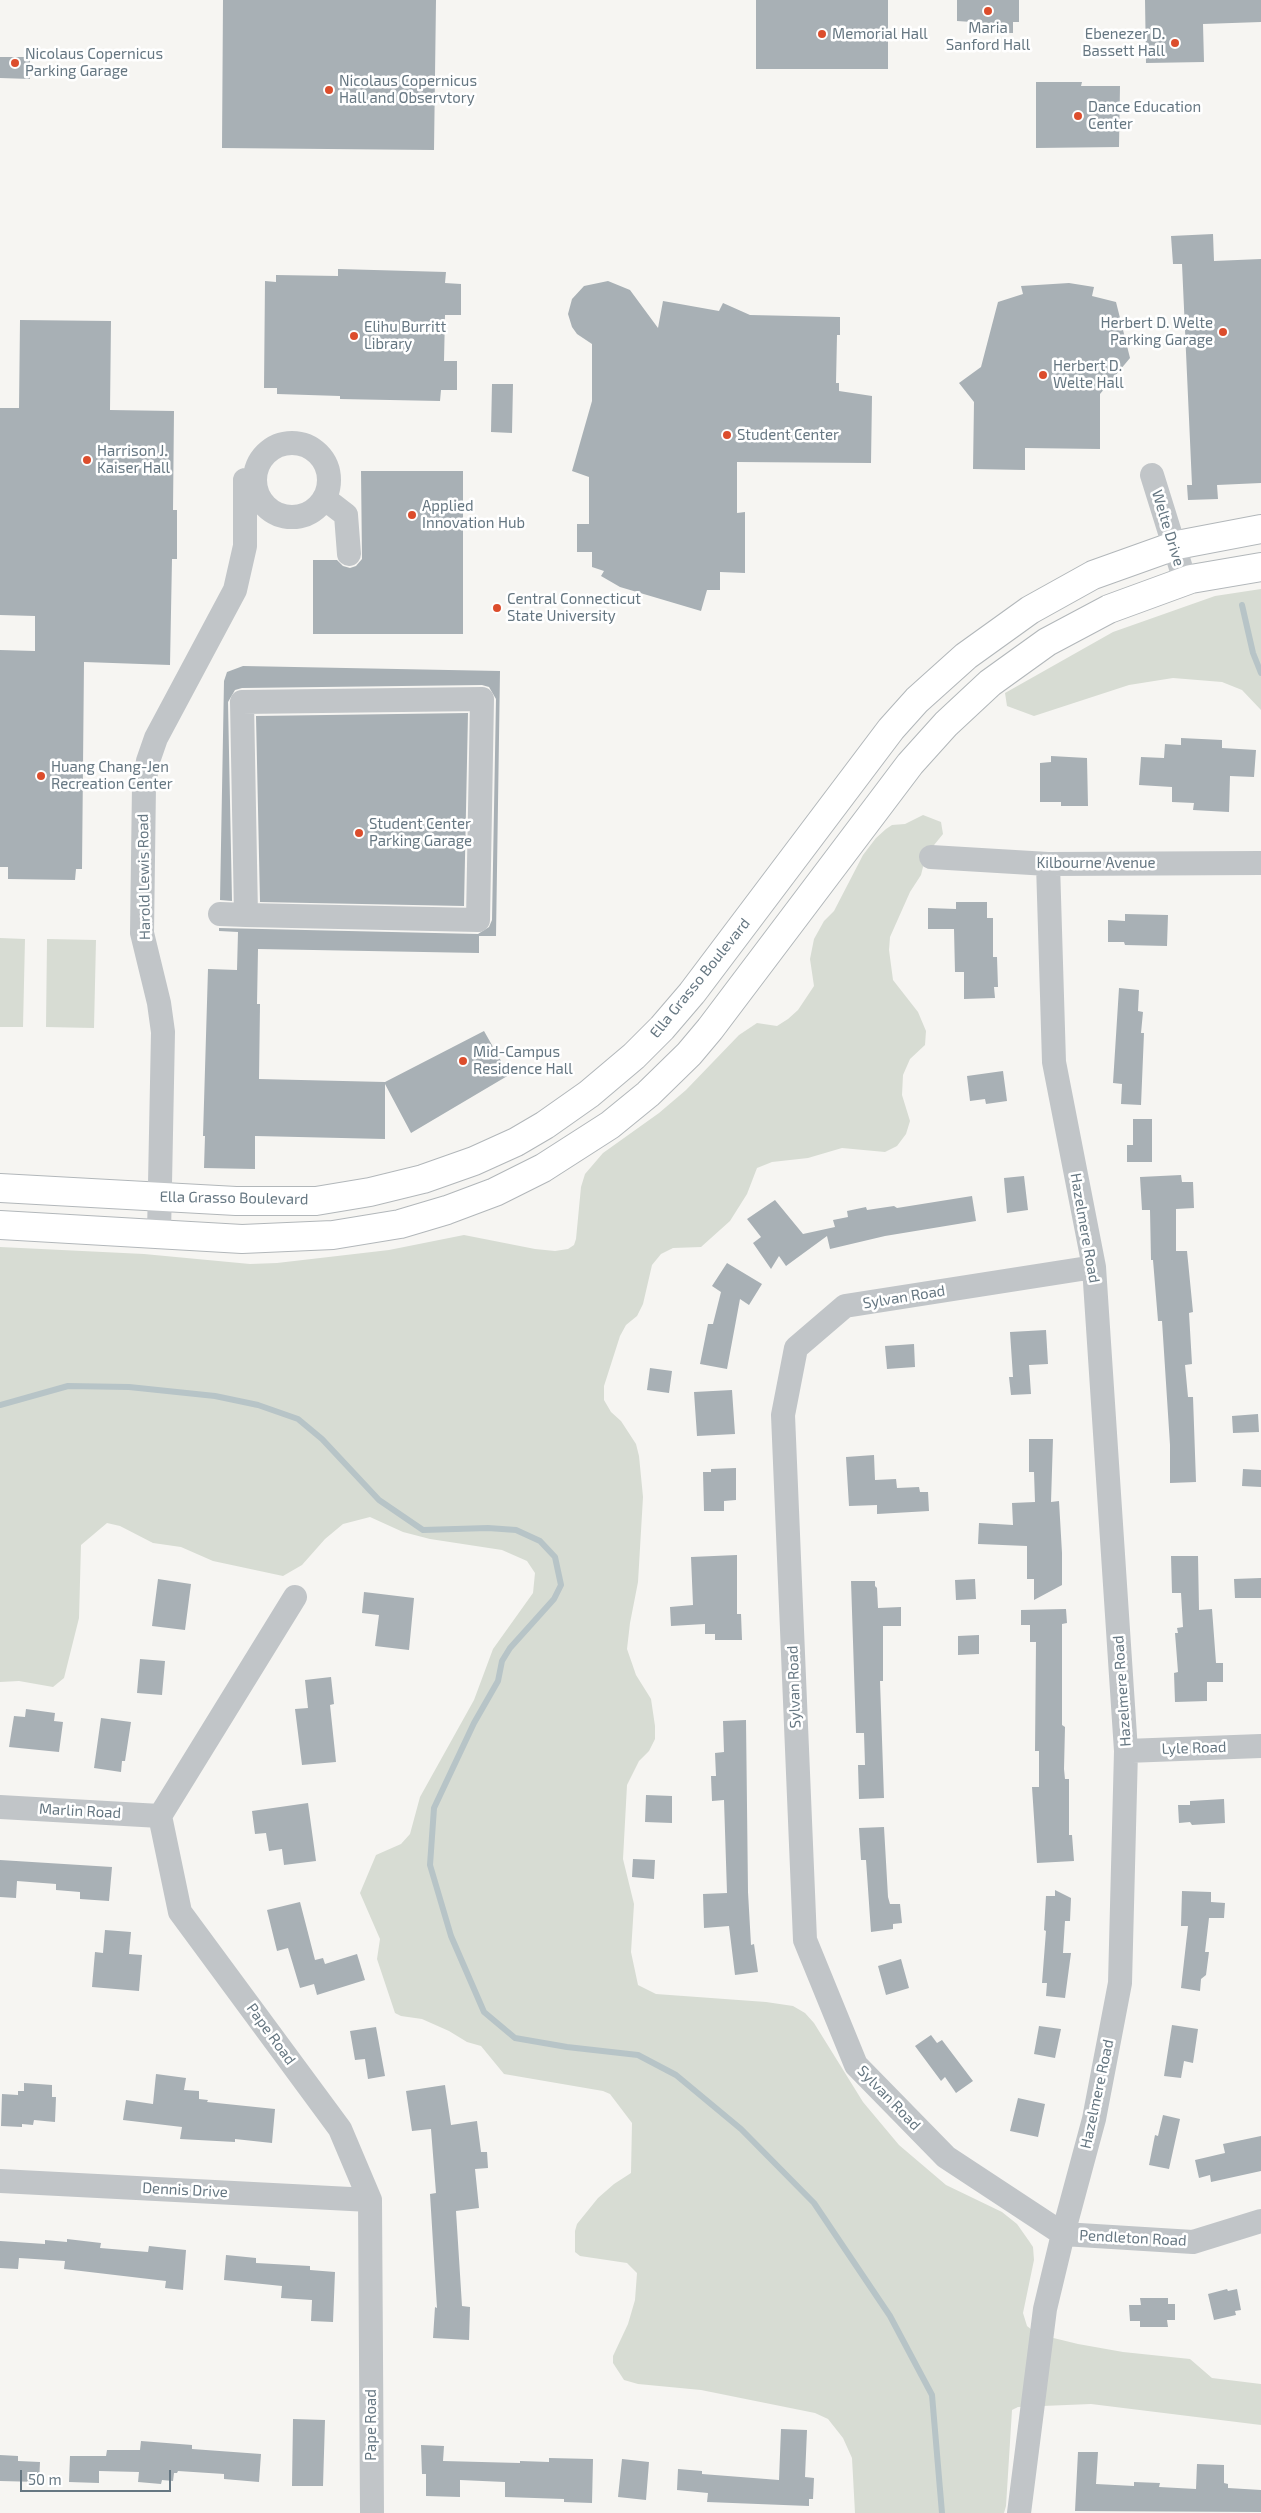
<!DOCTYPE html>
<style>
body{margin:0}
#map{position:relative;width:1261px;height:2513px;overflow:hidden;background:#f6f5f2;font-family:"Exo 2",sans-serif}
canvas{display:block}
.scale{position:absolute;left:20px;top:2470px;width:151px;height:22px;box-sizing:border-box;border:2px solid #667782;border-top:0;padding-left:6px;font-size:15px;line-height:18px;white-space:nowrap;color:#667782;-webkit-text-stroke:4px #fff;paint-order:stroke}
</style>
<div id="map">
<canvas width="1261" height="2513"></canvas>
<div class="scale">50 m</div>
</div>
<script>
const ctx = document.querySelector('canvas').getContext('2d');
ctx.lineJoin = 'round';
function fillPath(path, color) { ctx.fillStyle = color; ctx.fill(path, 'evenodd'); }
const toPath = rows => new Path2D(rows.map(r => 'M' + r).join(''));
function trace(path, color, width, dash) { ctx.strokeStyle = color; ctx.lineWidth = width; ctx.lineCap = dash ? 'butt' : 'round'; ctx.setLineDash(dash || []); ctx.stroke(path); }
function drawText(font, color, halo, rows, align = 'center') {
  ctx.font = font + ' "Exo 2",sans-serif'; ctx.lineWidth = 5; ctx.setLineDash([]); ctx.textBaseline = 'middle'; ctx.strokeStyle = halo; ctx.fillStyle = color; for (const [text, x, y, turn = 0] of rows) {
    ctx.save(); ctx.translate(x, y); ctx.rotate((+turn || 0) * Math.PI / 180); ctx.textAlign = isNaN(turn) ? turn : align; if (halo) ctx.strokeText(text, 0, 0); ctx.fillText(text, 0, 0); ctx.restore();
  }
}
fillPath(toPath([
 [1261,589,1261,710,1242,690,1222,682,1173,678,1129,685,1034,716,1007,706,1005,693,1113,632,1215,596],
 [923,815,941,822,943,834,926,855,921,875,910,892,890,937,889,950,893,980,918,1012,926,1031,925,1045,910,1059,903,1075,902,1095,910,1121,906,1134,897,1146,885,1152,842,1148,808,1158,772,1162,757,1168,747,1194,730,1221,701,1247,673,1248,661,1254,652,1265,643,1304,637,1316,626,1325,620,1336,604,1386,604,1400,611,1412,621,1421,636,1444,639,1456,643,1497,638,1582,630,1623,627,1649,636,1675,651,1699,655,1726,655,1739,649,1751,639,1761,627,1785,623,1859,634,1904,631,1952,638,1985,656,1994,766,2002,793,2006,805,2013,814,2023,863,2102,899,2145,946,2185,1002,2212,1017,2224,1029,2241,1033,2247,1034,2260,1023,2313,1027,2326,1037,2334,1078,2344,1123,2352,1190,2359,1212,2378,1261,2384,1261,2425,1091,2404,1018,2407,1012,2410,1006,2506,1004,2513,855,2513,852,2458,843,2438,828,2419,815,2413,701,2390,638,2384,624,2380,613,2363,613,2356,628,2324,635,2300,637,2273,627,2263,580,2256,575,2252,575,2231,577,2224,598,2198,614,2184,631,2173,632,2123,610,2094,603,2091,504,2074,481,2046,467,2042,449,2031,422,2019,401,2016,395,2013,377,1959,380,1939,360,1893,376,1855,401,1844,410,1834,420,1797,474,1700,493,1649,533,1593,535,1573,527,1561,502,1550,430,1539,403,1532,370,1517,343,1524,325,1539,302,1565,283,1576,213,1561,181,1547,153,1543,120,1526,107,1523,81,1545,79,1618,64,1678,53,1687,19,1681,0,1682,0,1247,144,1254,250,1264,277,1263,389,1250,464,1235,535,1249,555,1251,568,1249,574,1245,576,1239,581,1187,585,1174,603,1153,659,1113,686,1090,739,1035,757,1023,777,1026,788,1019,798,1010,814,986,810,959,814,939,824,921,834,911,863,855,876,838,886,829,892,825,905,824],
 [0,938,25,939,23,1027,0,1027],
 [47,939,96,940,94,1028,46,1027]
]), '#d7dcd3');
trace(toPath([
 [1242,605,1253,653,1261,673],
 [0,1405,68,1386,129,1387,215,1396,258,1405,298,1419,322,1439,379,1500,423,1530,488,1528,516,1530,540,1541,555,1557,561,1585,554,1599,510,1648,502,1661,498,1681,474,1723,434,1808,430,1865,451,1936,484,2012,515,2038,567,2047,638,2055,676,2075,741,2129,814,2203,890,2316,932,2395,942,2513]
]), '#b7c4c7', 6);
fillPath(toPath([
 [223,0,436,0,434,150,222,148],
 [756,0,888,0,888,69,756,69],
 [957,0,1019,0,1019,22,1013,22,1013,33,972,33,972,22,957,21],
 [1145,0,1261,0,1261,22,1203,24,1204,62,1146,63],
 [0,57,30,57,30,79,0,78],
 [1036,82,1082,82,1081,86,1120,86,1119,147,1036,148],
 [1213,234,1214,261,1261,259,1261,483,1217,485,1218,499,1188,500,1187,485,1192,485,1182,264,1173,264,1171,236],
 [338,269,446,272,445,283,461,284,461,315,445,315,444,361,457,361,457,390,441,390,440,401,340,399,340,396,277,394,277,388,264,388,265,281,276,282,276,275,338,276],
 [608,281,630,290,658,328,663,301,719,311,723,303,750,315,840,317,840,335,837,335,836,383,839,383,839,391,872,396,871,463,737,462,737,513,745,512,745,573,720,572,720,590,707,590,701,611,620,587,601,576,604,571,592,567,592,552,577,552,577,524,589,524,589,477,572,471,592,401,592,344,577,334,572,327,568,314,572,299,584,286],
 [1069,283,1094,287,1092,296,1116,302,1130,358,1100,394,1100,449,1025,448,1025,470,973,469,974,402,959,383,981,367,998,302,1023,294,1021,286],
 [20,320,111,321,110,410,174,411,173,510,177,510,177,559,172,559,170,665,84,662,82,869,76,869,75,880,8,879,8,867,0,867,0,650,35,651,35,616,0,615,0,408,19,408],
 [492,384,513,384,512,433,491,432],
 [361,471,463,471,463,634,313,634,313,560,337,560,343,566,350,568,356,566,362,559],
 [243,666,500,671,496,936,479,936,479,953,258,949,257,1004,260,1004,259,1079,385,1082,484,1031,509,1075,411,1133,385,1084,385,1139,255,1136,255,1169,204,1168,205,1136,203,1136,208,969,237,970,238,932,219,931,219,928,478,934,489,927,492,920,496,699,489,687,482,685,242,688,235,690,228,702,232,901,220,900,224,681,227,672],
 [468,713,464,906,260,902,256,716],
 [1181,738,1222,740,1222,748,1256,750,1254,777,1230,776,1229,812,1193,810,1194,803,1172,802,1172,787,1139,785,1141,757,1164,758,1165,744,1181,745],
 [1051,756,1087,758,1088,806,1061,806,1061,802,1040,802,1040,763,1051,762],
 [956,902,987,902,987,918,993,918,993,957,997,957,998,987,994,987,995,998,964,999,964,972,955,972,954,929,928,929,928,908,956,909],
 [1125,914,1168,915,1167,946,1125,945,1124,942,1108,942,1108,920,1125,921],
 [1119,988,1139,990,1138,1011,1143,1012,1141,1033,1144,1033,1141,1105,1121,1104,1122,1084,1113,1083],
 [1003,1071,1007,1101,986,1104,985,1099,970,1101,967,1076],
 [1133,1119,1152,1119,1152,1162,1127,1162,1127,1145,1133,1145],
 [1181,1175,1182,1182,1193,1182,1194,1208,1176,1209,1176,1251,1187,1251,1193,1312,1189,1313,1192,1364,1185,1365,1188,1397,1193,1397,1196,1482,1170,1483,1170,1445,1162,1321,1158,1321,1153,1260,1151,1260,1150,1210,1142,1210,1140,1177],
 [1024,1176,1028,1210,1007,1213,1004,1178],
 [972,1196,976,1221,885,1236,830,1249,827,1236,786,1266,779,1256,771,1269,753,1243,761,1237,747,1219,775,1200,803,1234,835,1227,833,1220,848,1217,847,1211,866,1207,867,1210,894,1206,897,1208],
 [727,1263,762,1284,749,1305,740,1299,727,1369,700,1364,708,1324,713,1324,721,1292,712,1286],
 [1046,1330,1048,1364,1029,1365,1031,1394,1011,1395,1009,1377,1013,1377,1010,1332],
 [914,1344,915,1367,887,1369,885,1346],
 [650,1368,672,1371,669,1393,647,1390],
 [732,1390,735,1434,697,1436,694,1392],
 [1258,1414,1259,1432,1233,1433,1232,1416],
 [1029,1439,1053,1439,1051,1502,1059,1501,1062,1553,1062,1585,1034,1600,1034,1579,1027,1579,1027,1546,978,1544,979,1523,1013,1525,1012,1503,1035,1502,1034,1472,1029,1472],
 [874,1455,875,1480,896,1479,897,1488,919,1487,920,1492,928,1492,929,1511,877,1514,877,1505,849,1506,846,1457],
 [736,1468,736,1500,724,1501,724,1511,704,1511,703,1472,711,1472,711,1469],
 [1243,1469,1261,1470,1261,1487,1242,1486],
 [737,1555,737,1614,741,1614,742,1640,715,1640,715,1634,705,1634,705,1624,671,1626,670,1607,693,1605,691,1557],
 [1171,1556,1198,1556,1199,1610,1212,1609,1216,1663,1223,1663,1223,1682,1207,1682,1207,1701,1175,1702,1174,1673,1178,1672,1175,1633,1178,1633,1177,1628,1183,1627,1181,1593,1172,1593],
 [1261,1578,1261,1598,1235,1598,1234,1579],
 [158,1579,191,1584,185,1630,152,1626],
 [975,1579,976,1599,956,1600,955,1580],
 [851,1581,875,1581,875,1586,877,1588,878,1608,901,1607,901,1626,883,1626,883,1681,880,1681,884,1798,859,1799,858,1765,865,1765,864,1733,856,1733],
 [364,1592,414,1598,409,1650,375,1646,379,1615,362,1613],
 [1066,1609,1067,1623,1062,1624,1062,1725,1065,1727,1064,1769,1065,1779,1069,1779,1069,1835,1072,1835,1074,1861,1037,1863,1032,1787,1039,1787,1039,1751,1035,1751,1036,1642,1030,1642,1030,1625,1021,1625,1021,1610],
 [979,1635,979,1654,958,1655,958,1636],
 [140,1659,165,1661,162,1695,137,1693],
 [331,1677,334,1704,330,1705,336,1762,302,1765,295,1709,308,1708,305,1680],
 [26,1709,55,1713,54,1721,63,1722,59,1752,9,1747,14,1716,25,1717],
 [101,1718,131,1722,125,1761,122,1761,121,1772,94,1768],
 [746,1720,748,1892,751,1945,754,1944,758,1972,735,1975,729,1926,704,1928,703,1894,727,1893,724,1800,712,1801,711,1776,716,1776,715,1753,724,1752,723,1721],
 [646,1795,672,1796,672,1823,645,1822],
 [1224,1799,1225,1823,1192,1825,1190,1822,1179,1823,1178,1805,1190,1805,1190,1801],
 [308,1803,316,1861,284,1865,282,1849,269,1851,266,1833,255,1834,252,1811],
 [884,1827,888,1897,890,1904,900,1904,902,1923,893,1924,893,1929,871,1932,866,1860,861,1860,859,1828],
 [633,1859,655,1860,654,1879,632,1877],
 [0,1860,112,1867,109,1901,80,1899,80,1892,56,1890,56,1884,17,1881,16,1898,0,1897],
 [1055,1890,1071,1898,1070,1921,1065,1921,1063,1953,1071,1953,1065,1998,1046,1996,1047,1983,1042,1983,1046,1931,1044,1930,1046,1896,1055,1896],
 [1182,1891,1211,1892,1211,1902,1225,1903,1224,1918,1209,1918,1205,1952,1209,1952,1206,1975,1201,1979,1200,1991,1181,1988,1188,1926,1181,1926],
 [300,1902,315,1960,323,1958,325,1964,357,1954,365,1980,317,1995,314,1984,300,1988,288,1948,277,1951,267,1910],
 [105,1930,131,1932,129,1954,142,1955,139,1991,92,1987,95,1952,103,1953],
 [901,1959,909,1988,886,1995,878,1966],
 [1172,2025,1198,2029,1193,2063,1184,2061,1181,2078,1164,2076],
 [1039,2026,1061,2029,1055,2058,1034,2054],
 [376,2027,385,2076,368,2079,365,2059,355,2060,350,2031],
 [931,2035,937,2043,942,2040,973,2081,956,2093,945,2077,941,2081,915,2046],
 [156,2074,186,2078,184,2090,199,2091,199,2099,208,2100,207,2102,275,2109,272,2143,235,2139,235,2142,180,2139,182,2127,123,2120,126,2100,153,2104],
 [24,2083,52,2085,52,2097,56,2097,55,2122,34,2120,33,2125,22,2124,22,2127,1,2126,2,2094,18,2095,18,2091,24,2091],
 [445,2085,451,2125,477,2121,481,2152,487,2152,488,2168,475,2169,479,2208,456,2211,462,2306,470,2307,469,2340,433,2338,435,2307,437,2308,430,2194,436,2193,431,2129,412,2131,406,2091],
 [1018,2098,1045,2104,1038,2137,1010,2131],
 [1163,2115,1180,2119,1169,2169,1149,2165,1155,2135,1158,2136],
 [1261,2136,1261,2171,1211,2182,1210,2175,1199,2178,1195,2160,1225,2153,1223,2144],
 [67,2239,101,2243,100,2248,148,2252,149,2246,186,2250,183,2290,165,2288,166,2281,64,2269,65,2261,19,2258,18,2269,0,2268,0,2241,45,2244,45,2240,67,2242],
 [226,2255,256,2258,256,2263,310,2266,310,2270,335,2272,333,2322,311,2321,312,2300,281,2298,282,2286,224,2280],
 [1227,2289,1228,2291,1237,2289,1241,2310,1235,2311,1236,2315,1214,2320,1208,2294],
 [1140,2298,1168,2298,1168,2304,1175,2304,1175,2320,1167,2320,1168,2327,1140,2327,1140,2321,1130,2321,1129,2305,1141,2305],
 [293,2419,325,2420,323,2486,292,2486],
 [781,2429,807,2430,805,2477,814,2478,813,2499,809,2499,809,2506,707,2502,708,2493,677,2490,678,2469,702,2471,702,2474,779,2480],
 [141,2441,192,2445,192,2449,261,2454,259,2482,224,2479,224,2474,178,2471,177,2473,174,2473,173,2481,162,2480,161,2484,138,2482,139,2472,99,2471,99,2483,69,2482,70,2456,106,2456,107,2450,140,2450],
 [421,2445,444,2446,443,2461,520,2463,520,2461,549,2462,549,2458,593,2459,592,2503,564,2502,564,2499,505,2497,505,2482,460,2480,460,2497,426,2496,426,2474,422,2474],
 [1078,2452,1098,2452,1096,2484,1134,2486,1134,2482,1160,2483,1159,2487,1196,2489,1197,2464,1224,2465,1224,2483,1228,2484,1228,2488,1261,2490,1261,2512,1075,2511],
 [0,2455,18,2456,18,2461,40,2462,39,2482,0,2481],
 [622,2459,649,2462,646,2500,618,2497]
]), '#a8b0b5');
const major = toPath([
 [0,1188,236,1201,316,1201,370,1192,423,1179,474,1161,516,1142,545,1125,589,1094,634,1056,662,1028,692,993,891,729,917,700,966,656,1030,610,1093,575,1177,545,1261,529],
 [0,1225,242,1239,333,1235,400,1224,447,1210,495,1192,543,1168,610,1125,648,1094,689,1054,710,1029,910,764,946,724,990,683,1047,642,1109,609,1191,579,1261,567]
]);
trace(major, '#b2b7ba', 30);
trace(toPath([
 '255 480a37 37 0 1 1 74 0a37 37 0 1 1-74 0Z',
 [1152,475,1185,581],
 [324,498,346,515,349,554],
 [931,857,1048,864,1261,863],
 [220,914,246,915,478,920,482,699,242,702,246,915],
 [159,1234,163,1032,159,1003,142,933,144,785,148,761,156,738,235,590,245,546,245,480,255,480],
 [1094,1267,845,1306,796,1348,783,1415,805,1940,856,2065,946,2157,1063,2234,1193,2242,1261,2221],
 [295,1597,160,1816,180,1912,340,2129,370,2200,372,2513],
 [1126,1751,1261,1746],
 [0,1807,160,1816],
 [0,2181,370,2200],
 [1019,2513,1045,2309,1063,2234,1094,2119,1120,1983,1126,1751,1094,1267,1054,1062,1048,864]
]), '#c1c5c8', 24);
trace(major, '#fff', 28);
for (const [x, y, r, color] of [
 [988,11,5,"#dc4d2c"],
 [822,34,5,"#dc4d2c"],
 [1175,43,5,"#dc4d2c"],
 [15,63,5,"#dc4d2c"],
 [329,90,5,"#dc4d2c"],
 [1078,116,5,"#dc4d2c"],
 [1223,332,5,"#dc4d2c"],
 [354,336,5,"#dc4d2c"],
 [1043,375,5,"#dc4d2c"],
 [727,435,5,"#dc4d2c"],
 [87,460,5,"#dc4d2c"],
 [412,515,5,"#dc4d2c"],
 [497,608,5,"#dc4d2c"],
 [41,776,5,"#dc4d2c"],
 [359,833,5,"#dc4d2c"],
 [463,1061,5,"#dc4d2c"]
]) { const dot = new Path2D(); dot.arc(x, y, r, 0, 2 * Math.PI); ctx.fillStyle = color; ctx.fill(dot); trace(dot, '#fff', 2); }
drawText('15px', '#667782', '#fff', [
 ["Maria",988,28,"center"],
 ["Sanford Hall",988,45,"center"],
 ["Memorial Hall",832,34],
 ["Ebenezer D.",1165,34,"right"],
 ["Bassett Hall",1165,51,"right"],
 ["Nicolaus Copernicus",25,54],
 ["Parking Garage",25,71],
 ["Nicolaus Copernicus",339,81],
 ["Hall and Observtory",339,98],
 ["Dance Education",1088,107],
 ["Center",1088,124],
 ["Herbert D. Welte",1213,323,"right"],
 ["Parking Garage",1213,340,"right"],
 ["Elihu Burritt",364,327],
 ["Library",364,344],
 ["Herbert D.",1053,366],
 ["Welte Hall",1053,383],
 ["Student Center",737,435],
 ["Harrison J.",97,451],
 ["Kaiser Hall",97,468],
 ["Applied",422,506],
 ["Innovation Hub",422,523],
 ["Central Connecticut",507,599],
 ["State University",507,616],
 ["Huang Chang-Jen",51,767],
 ["Recreation Center",51,784],
 ["Student Center",369,824],
 ["Parking Garage",369,841],
 ["Mid-Campus",473,1052],
 ["Residence Hall",473,1069]
], 'left');
drawText('15px', '#667782', '#fff', [
 ["Welte Drive",1168,528,73],
 ["Kilbourne Avenue",1096,863],
 ["Harold Lewis Road",144,877,-91],
 ["Ella Grasso Boulevard",700,978,-51],
 ["Ella Grasso Boulevard",234,1198,1],
 ["Hazelmere Road",1085,1228,80],
 ["Sylvan Road",904,1297,-9],
 ["Sylvan Road",794,1687,-92],
 ["Hazelmere Road",1122,1691,-94],
 ["Lyle Road",1194,1748,-2],
 ["Marlin Road",80,1811,3],
 ["Pape Road",271,2034,54],
 ["Hazelmere Road",1097,2094,-78],
 ["Sylvan Road",889,2098,46],
 ["Dennis Drive",185,2190,3],
 ["Pendleton Road",1133,2238,3],
 ["Pape Road",371,2425,-90]
]);
</script>
